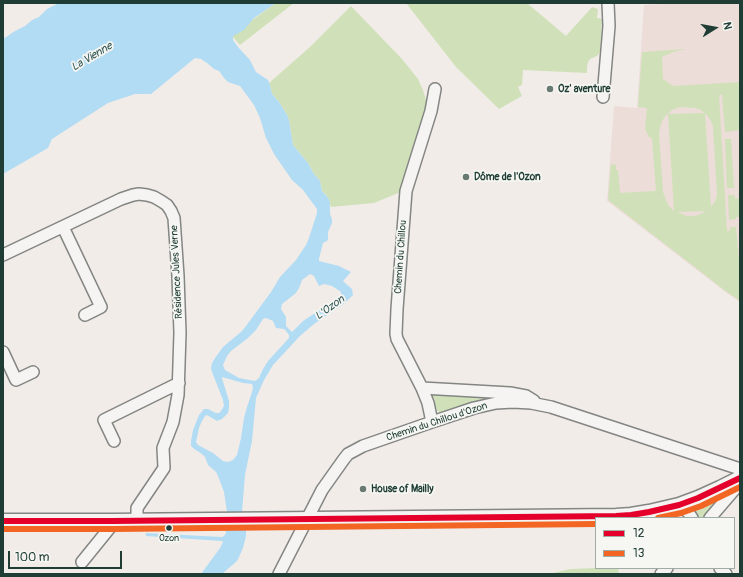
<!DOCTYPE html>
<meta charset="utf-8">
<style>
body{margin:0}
#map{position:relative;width:743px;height:577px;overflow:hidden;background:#f2ece9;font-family:Pangolin,sans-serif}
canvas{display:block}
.frame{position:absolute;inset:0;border:4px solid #1f3d34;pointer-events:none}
.legend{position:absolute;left:595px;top:517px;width:140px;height:52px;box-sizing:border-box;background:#f6f6f2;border:1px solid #a0aca6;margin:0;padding:5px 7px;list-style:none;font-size:12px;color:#1f3d34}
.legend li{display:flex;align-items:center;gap:8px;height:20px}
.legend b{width:20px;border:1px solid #a0aca6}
.north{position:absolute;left:695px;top:8px;width:40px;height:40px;-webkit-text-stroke:3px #f6f6f2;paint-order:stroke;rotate:79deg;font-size:11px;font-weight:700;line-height:16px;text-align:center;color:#1f3d34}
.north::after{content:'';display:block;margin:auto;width:14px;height:18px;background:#1f3d34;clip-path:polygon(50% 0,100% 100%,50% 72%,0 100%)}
.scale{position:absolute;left:8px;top:551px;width:114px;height:18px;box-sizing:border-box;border:2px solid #1f3d34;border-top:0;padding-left:5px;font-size:12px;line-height:14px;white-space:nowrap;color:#1f3d34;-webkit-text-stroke:3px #f6f6f2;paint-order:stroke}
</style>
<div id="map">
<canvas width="743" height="577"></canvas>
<div class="frame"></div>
<ul class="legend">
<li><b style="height:5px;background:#e4002b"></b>12</li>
<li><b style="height:5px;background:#f26522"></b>13</li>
</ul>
<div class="north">N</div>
<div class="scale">100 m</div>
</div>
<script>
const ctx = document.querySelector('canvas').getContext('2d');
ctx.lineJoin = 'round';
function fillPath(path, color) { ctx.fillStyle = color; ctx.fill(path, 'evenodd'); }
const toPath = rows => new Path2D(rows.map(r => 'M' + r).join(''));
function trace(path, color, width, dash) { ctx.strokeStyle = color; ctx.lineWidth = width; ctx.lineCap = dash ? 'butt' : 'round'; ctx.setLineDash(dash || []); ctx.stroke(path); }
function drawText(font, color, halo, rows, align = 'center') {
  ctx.font = font + ' Pangolin,sans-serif'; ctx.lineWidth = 3.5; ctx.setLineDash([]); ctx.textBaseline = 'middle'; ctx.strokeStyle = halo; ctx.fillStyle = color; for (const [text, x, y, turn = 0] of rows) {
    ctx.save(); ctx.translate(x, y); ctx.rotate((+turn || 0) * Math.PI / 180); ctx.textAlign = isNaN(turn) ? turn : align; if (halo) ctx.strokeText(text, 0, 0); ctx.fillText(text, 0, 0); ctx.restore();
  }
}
fillPath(toPath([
 [681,3,740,3,740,302,728,294,607,201,614,106,637,108,644,5]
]), '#ecddd8');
fillPath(toPath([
 [276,3,294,3,240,45,231,35],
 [406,3,527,3,566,36,592,7,598,9,597,18,602,19,600,52,597,56,590,59,588,62,587,67,587,73,523,70,522,85,518,87,522,96,499,109,456,67],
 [351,6,402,59,418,79,423,90,427,103,426,115,403,191,374,203,331,207,330,203,326,195,322,191,320,181,314,174,308,163,293,145,289,120,287,115,279,102,272,94,269,83,311,46],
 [686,49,673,52,662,57,663,79,673,86,740,82,740,130,725,132,722,95,719,95,727,231,730,231,730,227,736,227,739,259,740,260,740,301,727,292,608,200,611,164,616,165,616,170,618,170,620,193,656,191,652,138,649,137,645,129,647,108,638,107,642,52],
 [680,107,695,108,701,110,704,113,668,114,672,110],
 [705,113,711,121,713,127,717,193,716,200,711,207],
 [668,114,674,211,668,205,663,192,659,134,660,127,662,121,666,115],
 [706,211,698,215,693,216,687,216,677,212],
 [725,139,731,139,734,188,727,188],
 [728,195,735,195,735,199,740,198,740,217,736,217,736,219,729,220],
 [434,392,513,396,446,414,439,412,437,410,431,398,431,395],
 [716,497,717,500,716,502,702,518,696,518,690,506],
 [596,568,618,568,619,574,549,574,570,569]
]), '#d0e1b9');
fillPath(toPath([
 [59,3,276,3,273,5,254,18,244,30,233,36,233,40,238,47,250,60,256,72,268,80,270,85,272,94,279,102,287,115,289,120,293,145,308,163,314,174,320,181,322,191,329,199,330,203,330,214,332,219,332,223,328,232,328,239,327,241,323,243,319,259,319,261,339,266,351,272,343,281,352,289,353,295,345,303,314,324,300,336,273,365,264,380,256,398,252,441,245,475,242,512,227,512,224,492,218,476,216,472,208,465,205,457,202,454,193,448,191,446,191,441,193,430,199,415,204,409,208,409,216,413,219,413,221,411,224,406,223,400,212,372,211,368,212,363,215,358,223,347,242,331,246,326,271,292,280,277,296,260,306,245,309,238,317,213,317,209,303,190,292,180,274,154,266,138,260,118,254,105,240,86,228,82,224,78,219,71,214,69,207,63,201,59,195,58,151,94,135,94,108,103,52,139,48,148,3,174,3,39,15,31,25,26,32,20,39,17,47,9],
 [310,274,314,276,319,286,324,284,332,286,341,292,341,296,303,321,292,332,286,326,286,317,281,309,282,304,296,293,299,288,302,280],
 [266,318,273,321,276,328,284,329,286,331,289,335,289,338,268,361,263,369,259,378,255,381,249,380,239,378,225,370,223,365,227,356,231,351,248,338,256,330,263,319],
 [222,378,222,377,243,383,252,384,253,387,252,392,247,407,244,418,241,438,237,455,233,460,228,462,223,461,213,453,198,445,196,442,199,428,202,421,205,416,207,415,217,421,222,419,228,413,229,408,229,401],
 [226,526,246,526,246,536,243,548,239,557,237,561,222,574,201,574,220,548,223,542,222,541,146,536,146,533,222,537,224,536,226,533]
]), '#b2dcf4');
const minor = toPath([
 [603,97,609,26,608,3],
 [63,227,101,307,85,315],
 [3,255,121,199,133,195,139,194,147,195,154,197,161,201,167,205,171,211,174,218,178,276,180,333,178,395,173,422,163,448,164,468,137,508,137,521],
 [3,352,16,380,33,372],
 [422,388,510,393,526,396,534,401],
 [432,422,428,403,422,388,397,339,396,334,397,309,406,191,431,111,435,89],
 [114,441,104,420,179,383],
 [679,505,688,512,692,518],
 [710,518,740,483],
 [82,562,112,525,112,521],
 [720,568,726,574],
 [279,574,322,490,344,459,348,454,363,446,432,422,474,408,496,403,513,402,531,403,551,407,740,469],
 [661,574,667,568]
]);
const major = toPath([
 [3,521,112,521,616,516,631,515,649,512,679,505,698,498,720,488,740,478]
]);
trace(minor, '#838683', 14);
trace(major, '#838683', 17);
trace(minor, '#f5f4f2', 11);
trace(major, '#f5f4f2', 14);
trace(toPath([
 [3,521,112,521,616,516,631,515,649,512,679,505,698,498,740,478]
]), '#e4002b', 6);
trace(toPath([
 [658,518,681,513,701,506,740,487],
 [3,529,112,529,596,524]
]), '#f26522', 6);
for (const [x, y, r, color] of [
 [550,89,4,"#697a73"],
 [466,177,4,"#697a73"],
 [363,489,4,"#697a73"],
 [169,528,3.5,"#1f3d34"]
]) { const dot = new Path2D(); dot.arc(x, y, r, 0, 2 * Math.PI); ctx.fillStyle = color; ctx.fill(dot); trace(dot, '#f6f6f2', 1.5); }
drawText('9px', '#1f3d34', '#f6f6f2', [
 ["Ozon",169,539]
]);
drawText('bold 10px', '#1f3d34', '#f6f6f2', [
 ["Oz' aventure",558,89],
 ["Dôme de l'Ozon",474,177],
 ["House of Mailly",371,489]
], 'left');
drawText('10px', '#1f3d34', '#f6f6f2', [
 ["Chemin du Chillou",401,257,-86],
 ["Résidence Jules Verne",177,272,-93],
 ["Chemin du Chillou d'Ozon",437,422,-18]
]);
drawText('italic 11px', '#375b5b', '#f6f6f2', [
 ["La Vienne",92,57,-31],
 ["L'Ozon",330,308,-36]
]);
</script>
